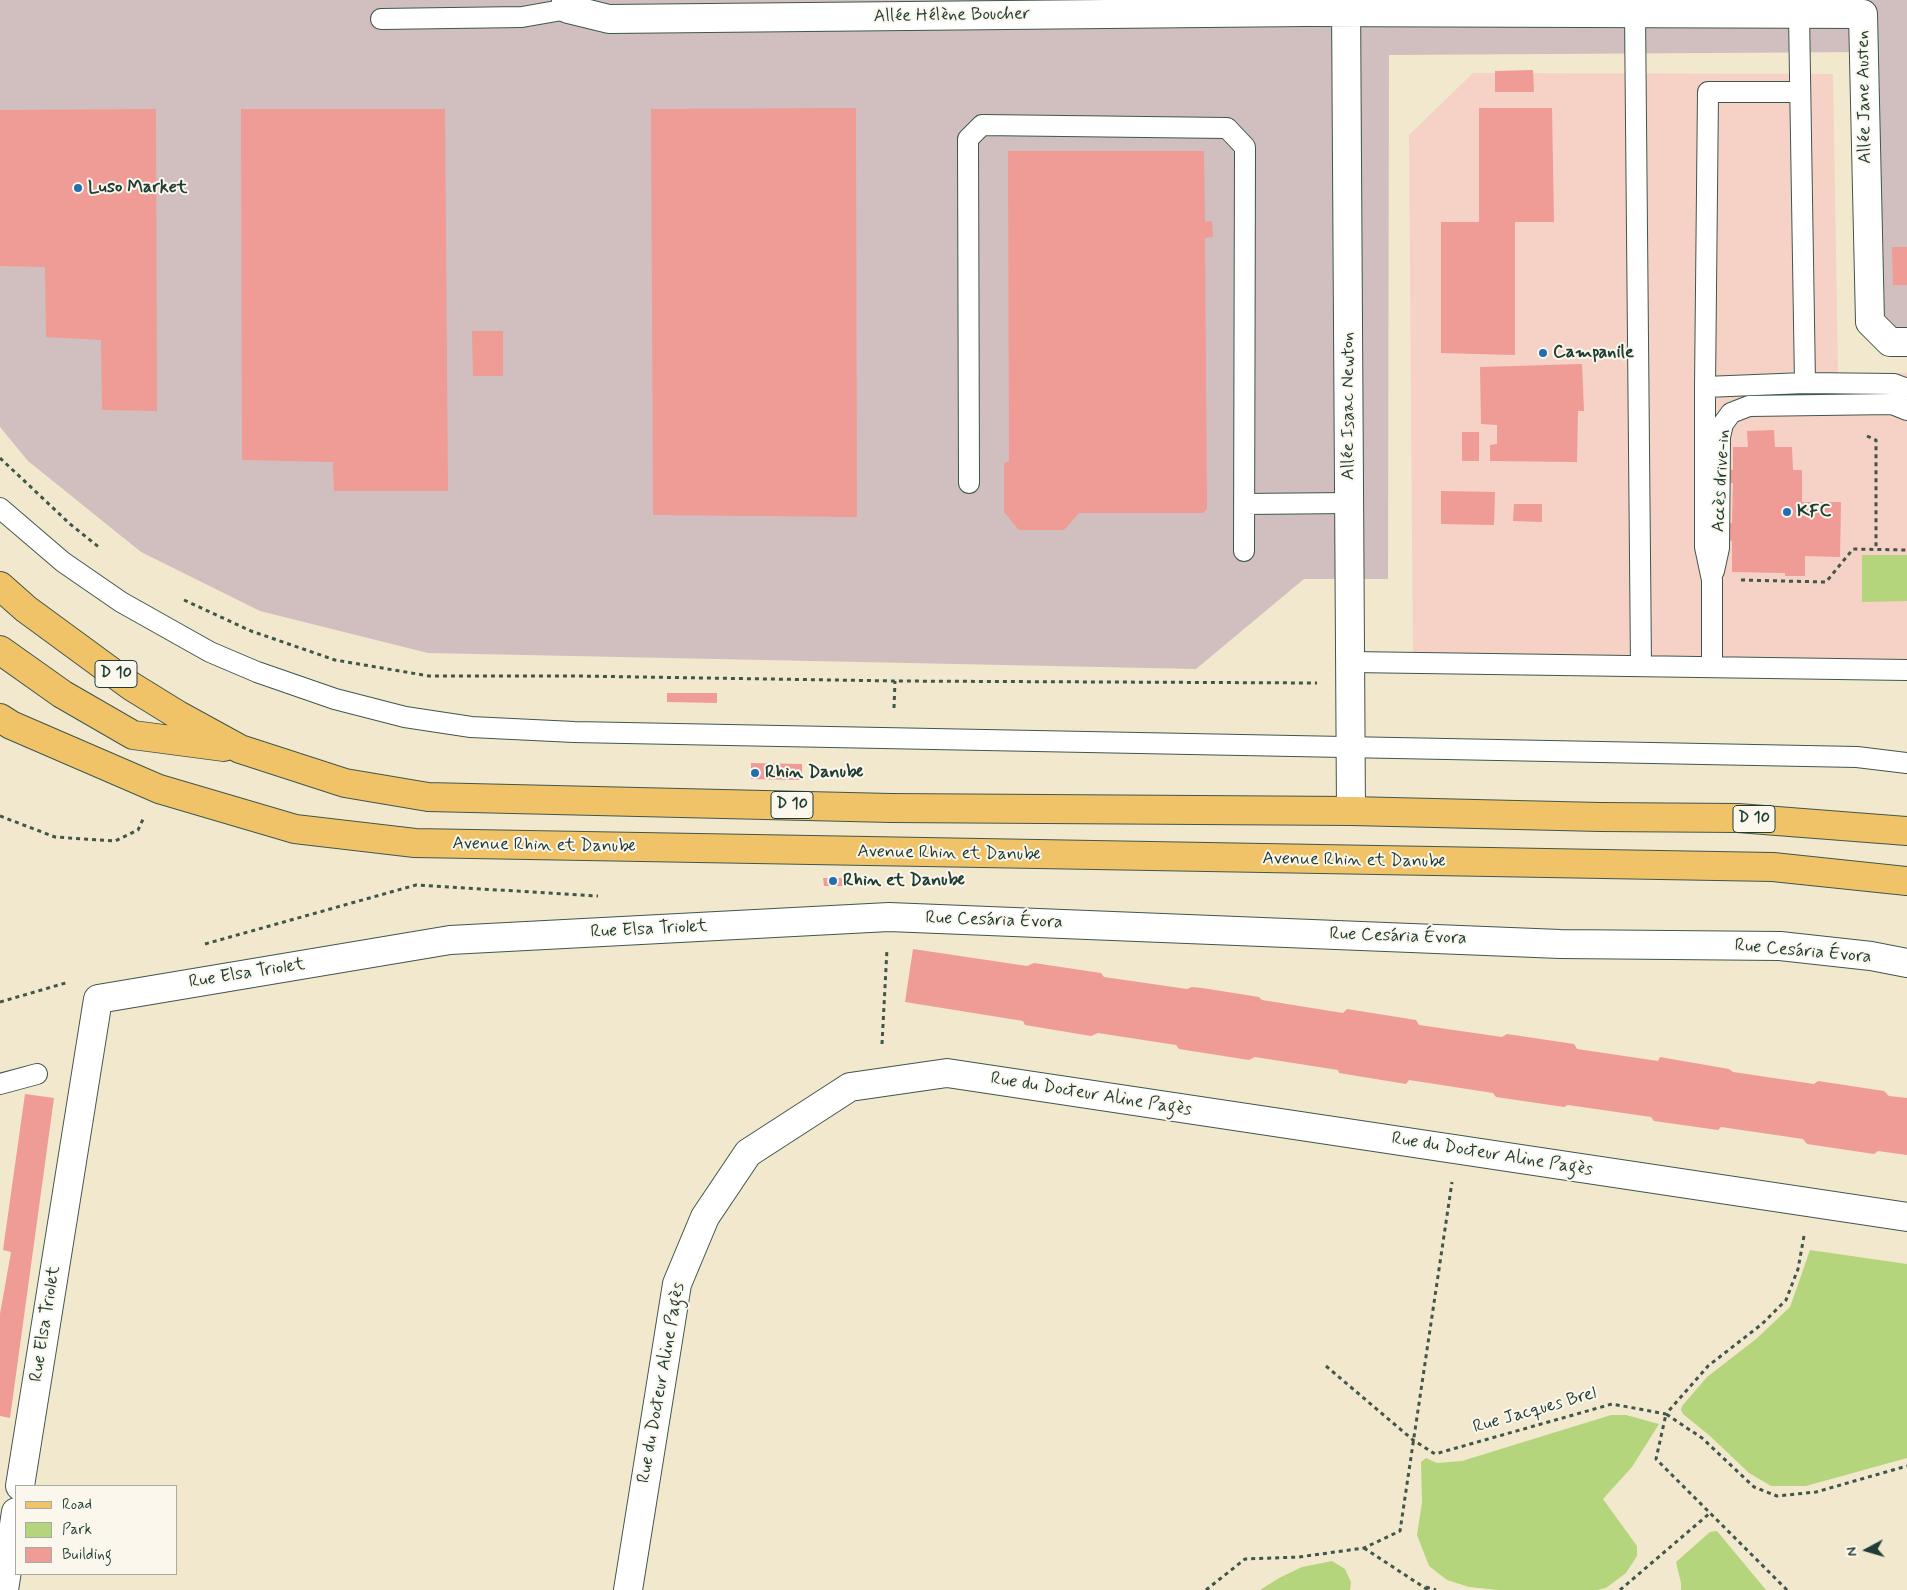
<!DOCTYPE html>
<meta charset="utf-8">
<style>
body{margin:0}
#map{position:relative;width:1907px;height:1590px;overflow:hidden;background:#f2e8ce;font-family:Mynerve,sans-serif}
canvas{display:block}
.legend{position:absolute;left:15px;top:1485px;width:162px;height:90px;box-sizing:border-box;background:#fbf7ec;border:1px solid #a3ada2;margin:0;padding:6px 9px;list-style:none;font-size:15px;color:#1f3d34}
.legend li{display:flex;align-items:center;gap:10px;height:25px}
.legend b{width:25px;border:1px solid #a3ada2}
.north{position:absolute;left:1842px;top:1525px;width:50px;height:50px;-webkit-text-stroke:4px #fbf7ec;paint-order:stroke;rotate:264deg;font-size:14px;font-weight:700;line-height:20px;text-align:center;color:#1f3d34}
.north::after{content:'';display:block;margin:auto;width:18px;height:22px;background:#1f3d34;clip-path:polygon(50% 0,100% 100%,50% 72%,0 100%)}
</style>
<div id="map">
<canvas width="1907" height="1590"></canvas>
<ul class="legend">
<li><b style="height:6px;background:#f1c369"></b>Road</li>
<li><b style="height:14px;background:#b5d57c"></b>Park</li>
<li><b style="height:14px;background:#ef9b96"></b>Building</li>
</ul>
<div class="north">N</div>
</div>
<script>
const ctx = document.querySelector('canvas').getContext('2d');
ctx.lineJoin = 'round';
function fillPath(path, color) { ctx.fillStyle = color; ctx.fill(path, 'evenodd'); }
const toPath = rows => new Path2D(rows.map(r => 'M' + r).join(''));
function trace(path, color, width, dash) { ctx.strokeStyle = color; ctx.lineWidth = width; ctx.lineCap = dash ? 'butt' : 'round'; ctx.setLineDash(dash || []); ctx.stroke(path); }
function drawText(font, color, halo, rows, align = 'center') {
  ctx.font = font + ' Mynerve,sans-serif'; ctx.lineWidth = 4; ctx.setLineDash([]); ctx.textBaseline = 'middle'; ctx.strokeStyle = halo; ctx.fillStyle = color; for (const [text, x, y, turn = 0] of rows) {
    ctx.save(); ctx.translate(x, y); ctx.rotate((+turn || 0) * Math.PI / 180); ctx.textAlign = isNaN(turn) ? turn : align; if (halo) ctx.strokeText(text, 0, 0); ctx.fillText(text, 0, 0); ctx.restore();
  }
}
fillPath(toPath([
 [1473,73,1833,74,1838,374,1907,373,1907,680,1413,670,1409,135]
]), '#f6d1c5');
fillPath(toPath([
 [0,0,1907,0,1907,347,1879,347,1869,52,1389,55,1388,579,1304,579,1196,669,428,653,260,611,141,552,28,461,0,427]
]), '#d1bfbf');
fillPath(toPath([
 [1862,555,1907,555,1907,601,1862,602],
 [1810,1250,1907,1264,1907,1458,1806,1486,1771,1486,1749,1473,1710,1436,1683,1414,1681,1410,1682,1406,1707,1377,1756,1339,1790,1307],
 [1611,1415,1626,1415,1659,1424,1632,1467,1603,1499,1637,1546,1637,1556,1626,1573,1606,1588,1597,1590,1498,1590,1469,1587,1447,1580,1429,1566,1417,1535,1422,1502,1421,1462,1426,1458,1437,1463,1462,1461],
 [1717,1531,1766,1590,1681,1590,1681,1583,1676,1562,1710,1532],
 [1332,1561,1345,1569,1351,1582,1350,1590,1260,1590,1279,1578,1302,1567]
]), '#b5d57c');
fillPath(toPath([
 [1533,70,1534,92,1495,92,1495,71],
 [856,108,857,517,653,515,651,109],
 [1479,108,1552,108,1554,222,1515,222,1515,355,1441,353,1441,222,1479,222],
 [156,109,157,411,102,410,101,340,46,337,45,267,0,266,0,110],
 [241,109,445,109,448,491,334,491,333,462,242,460],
 [1008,151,1204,151,1205,222,1212,221,1213,237,1205,238,1207,509,1203,513,1079,513,1064,530,1019,530,1004,512,1004,463,1009,461],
 [1892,247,1907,247,1907,285,1893,285],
 [472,331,503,331,503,376,473,376],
 [1582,364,1584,411,1578,411,1577,462,1490,461,1490,445,1497,444,1497,425,1481,424,1480,367],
 [1774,430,1775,447,1792,447,1793,470,1802,470,1802,502,1841,502,1840,557,1805,556,1805,576,1785,576,1785,573,1732,572,1732,541,1727,541,1727,523,1732,523,1733,483,1728,483,1728,470,1733,470,1733,447,1748,447,1747,431],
 [1462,432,1479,432,1479,461,1462,461],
 [1441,491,1495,492,1494,525,1441,524],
 [1514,504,1542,504,1542,522,1513,521],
 [667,693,717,693,717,703,667,702],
 [751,763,802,764,802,780,751,779],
 [823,878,845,878,845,886,824,886],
 [913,949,1027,966,1034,963,1101,973,1104,977,1187,989,1192,987,1202,988,1259,997,1262,1000,1343,1013,1347,1009,1416,1020,1419,1025,1502,1037,1507,1034,1574,1044,1577,1049,1658,1061,1660,1057,1729,1069,1733,1072,1814,1084,1818,1081,1884,1091,1889,1096,1907,1098,1907,1155,1878,1151,1874,1154,1807,1144,1803,1139,1721,1127,1718,1130,1654,1121,1651,1117,1568,1105,1564,1107,1496,1097,1493,1093,1409,1080,1406,1084,1339,1073,1338,1070,1255,1057,1249,1060,1179,1049,1176,1045,1098,1033,1091,1036,1025,1025,1023,1021,905,1002],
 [25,1094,54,1098,10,1418,0,1416,0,1314,11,1252,3,1250]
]), '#ef9b96');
const lane = toPath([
 [1635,13,1641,666],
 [1799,14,1805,383],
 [381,19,522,17,568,9],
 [1705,387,1708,92,1800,92],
 [969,483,968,139,982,125,1227,128,1245,147,1244,551],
 [1244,504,1349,503],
 [0,508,63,562,121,602,210,652,257,672,335,699,405,717,471,727,574,732,1857,757,1907,763],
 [1714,571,1719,548,1720,437,1723,424,1731,413,1749,406,1892,404,1907,410],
 [1351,662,1907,670],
 [1712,667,1712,580,1705,547,1705,387,1805,383,1894,384,1907,389],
 [0,1084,37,1074]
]);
const street = toPath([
 [566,0,568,9,609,19,1305,12,1863,14,1870,322,1890,342,1907,342],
 [1346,0,1351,811],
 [20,1486,98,999,450,940,889,917,1560,944,1780,946,1871,956,1907,963],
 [4,1590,16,1512],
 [628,1590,677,1284,705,1217,748,1153,850,1087,947,1073,1907,1217]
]);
const primary = toPath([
 [0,586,26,609,131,686,178,715,240,749,345,783,428,797,891,808,1351,811,1600,817,1738,818,1907,831],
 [0,650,62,694,133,735,224,747],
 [0,718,11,725,159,789,295,829,415,843,1773,867,1907,881]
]);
trace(lane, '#3f574b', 22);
trace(street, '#3f574b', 30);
trace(primary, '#3f574b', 30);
trace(toPath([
 [1867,436,1876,440,1876,549],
 [0,458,70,524,100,548],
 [1741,580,1826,582,1853,549,1907,550],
 [184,600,251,631,335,660,429,676,575,676,895,681,1317,683],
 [894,708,895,681],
 [0,816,55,837,115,841,138,830,144,817],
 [205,944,416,885,598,896],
 [0,1002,69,982],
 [882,1044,887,949],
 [1326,1366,1413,1440,1435,1454,1612,1404,1666,1414,1708,1366,1762,1324,1786,1300,1798,1269,1804,1236],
 [1364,1548,1428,1590],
 [1426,1587,1436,1590],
 [1206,1590,1245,1559,1299,1557,1364,1548,1400,1531,1452,1182],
 [1620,1590,1710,1513],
 [1787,1590,1656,1459,1666,1414,1702,1438,1754,1487,1777,1496,1816,1492,1907,1466]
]), '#3f574b', 3, [4, 4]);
trace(lane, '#fff', 20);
trace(street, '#fff', 28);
trace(primary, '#f1c369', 28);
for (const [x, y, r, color] of [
 [78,188,5,"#1f6fb2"],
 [1543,353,5,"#1f6fb2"],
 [1787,512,5,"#1f6fb2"],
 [755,773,5,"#1f6fb2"],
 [833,881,5,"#1f6fb2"]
]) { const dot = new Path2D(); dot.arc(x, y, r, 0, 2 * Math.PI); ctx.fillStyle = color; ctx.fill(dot); trace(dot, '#fbf7ec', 2); }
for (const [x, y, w] of [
 [116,674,42],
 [792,805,42],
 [1754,819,42]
]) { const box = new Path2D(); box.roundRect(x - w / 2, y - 13.5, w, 27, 4); ctx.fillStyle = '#fbf7ec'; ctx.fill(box); trace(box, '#1f3d34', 1); }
drawText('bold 16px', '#1f3d34', null, [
 ["D 10",116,674],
 ["D 10",792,805],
 ["D 10",1754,819]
]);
drawText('18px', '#1f3d34', '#fbf7ec', [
 ["Allée Hélène Boucher",952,16,-1],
 ["Allée Jane Austen",1865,97,-91],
 ["Allée Isaac Newton",1349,406,-90],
 ["Accès drive-in",1722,481,-87],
 ["Avenue Rhin et Danube",544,846,1],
 ["Avenue Rhin et Danube",949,854,1],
 ["Avenue Rhin et Danube",1354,861,1],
 ["Rue Cesária Évora",994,921,2],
 ["Rue Elsa Triolet",649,930,-3],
 ["Rue Cesária Évora",1398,937,2],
 ["Rue Cesária Évora",1803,952,5],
 ["Rue Elsa Triolet",247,974,-9],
 ["Rue du Docteur Aline Pagès",1091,1095,9],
 ["Rue du Docteur Aline Pagès",1492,1155,9],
 ["Rue Elsa Triolet",46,1324,-81],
 ["Rue du Docteur Aline Pagès",662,1383,-80],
 ["Rue Jacques Brel",1535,1411,-16]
]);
drawText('bold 18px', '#1f3d34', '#fbf7ec', [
 ["Luso Market",88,188],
 ["Campanile",1553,353],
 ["KFC",1797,512],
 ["Rhin Danube",765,773],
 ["Rhin et Danube",843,881]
], 'left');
</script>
